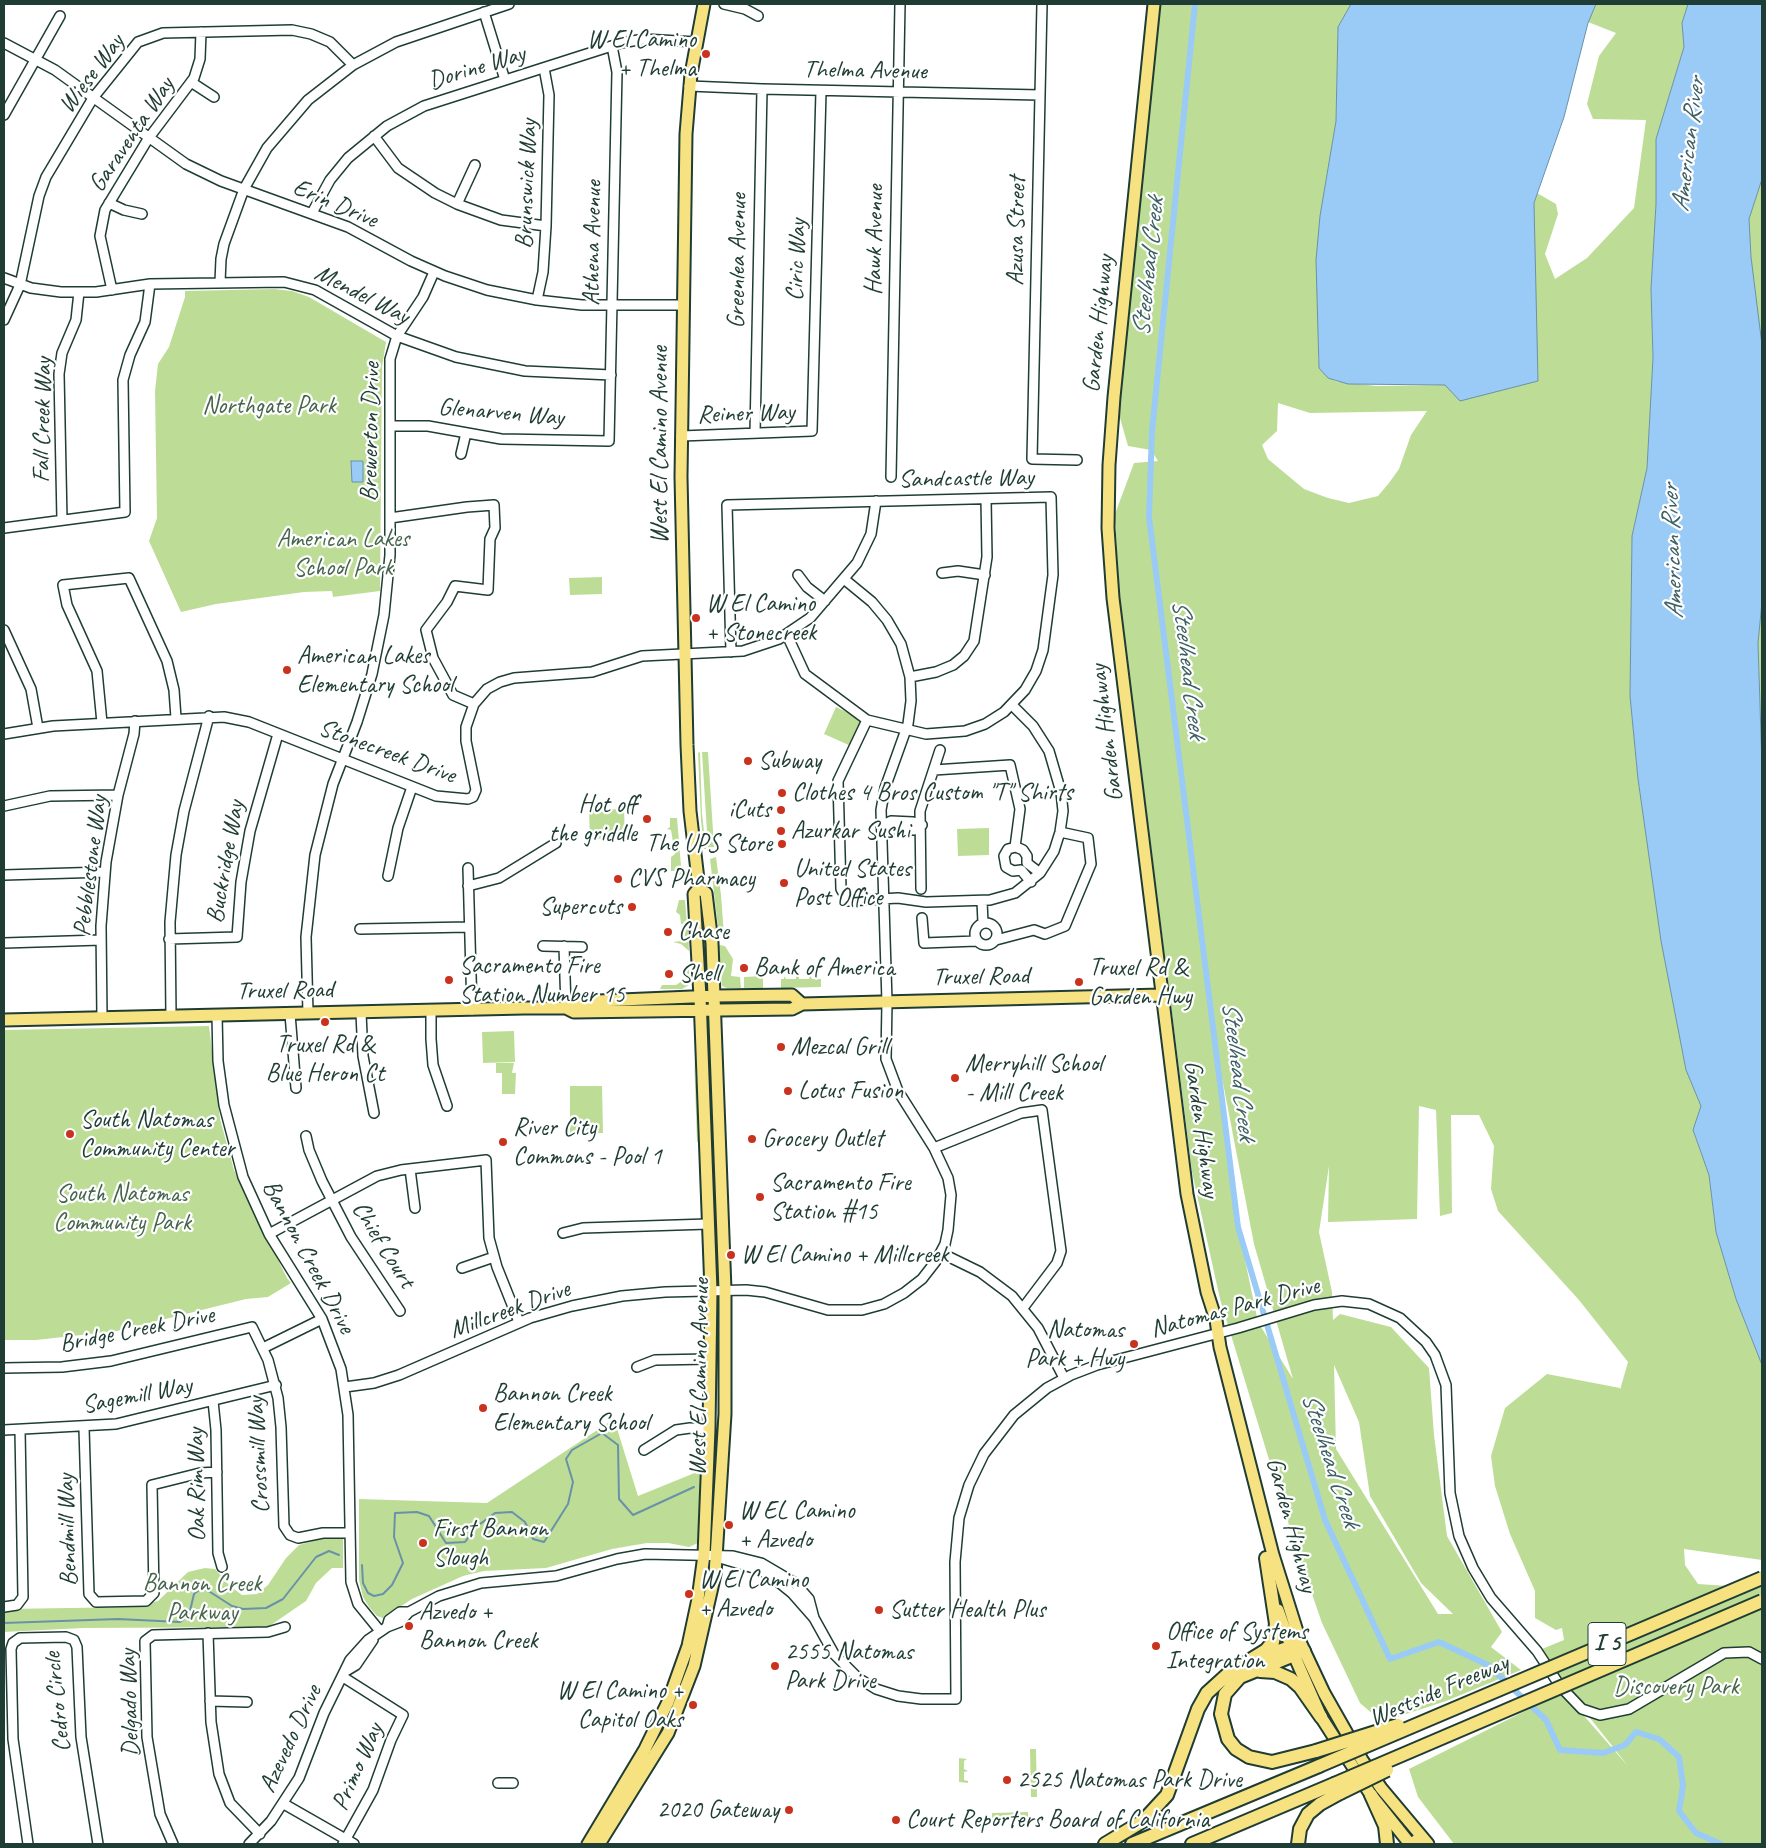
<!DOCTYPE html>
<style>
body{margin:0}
#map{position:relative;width:1766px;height:1848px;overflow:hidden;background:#fff;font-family:Caveat,sans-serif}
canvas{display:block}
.frame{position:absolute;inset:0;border:5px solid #1f3d34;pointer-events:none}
</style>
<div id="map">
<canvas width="1766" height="1848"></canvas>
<div class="frame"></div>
</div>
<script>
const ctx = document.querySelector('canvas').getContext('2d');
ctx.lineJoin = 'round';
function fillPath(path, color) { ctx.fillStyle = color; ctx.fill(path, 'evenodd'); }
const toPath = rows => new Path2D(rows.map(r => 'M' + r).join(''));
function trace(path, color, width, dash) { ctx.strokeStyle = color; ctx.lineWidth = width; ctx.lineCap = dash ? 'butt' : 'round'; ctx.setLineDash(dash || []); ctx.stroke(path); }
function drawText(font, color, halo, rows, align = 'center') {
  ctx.font = font + ' Caveat,sans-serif'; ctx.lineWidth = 4.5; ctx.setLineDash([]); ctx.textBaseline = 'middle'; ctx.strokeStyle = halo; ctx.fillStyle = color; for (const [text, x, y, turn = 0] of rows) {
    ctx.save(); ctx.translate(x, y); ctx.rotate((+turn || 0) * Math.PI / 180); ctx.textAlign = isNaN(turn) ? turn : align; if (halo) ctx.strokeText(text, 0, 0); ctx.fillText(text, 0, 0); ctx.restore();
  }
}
fillPath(toPath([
 [1154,4,1351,4,1338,27,1336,121,1320,216,1318,360,1335,381,1376,386,1445,385,1451,389,1538,381,1533,240,1534,203,1537,193,1556,204,1558,214,1545,254,1555,279,1587,258,1634,208,1646,120,1593,119,1587,104,1599,56,1616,33,1588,22,1596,4,1688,4,1682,23,1684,47,1656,139,1656,204,1651,289,1653,358,1647,468,1632,536,1630,696,1638,779,1661,941,1686,1070,1701,1106,1693,1131,1709,1175,1716,1232,1736,1299,1762,1365,1762,1560,1684,1549,1685,1565,1698,1584,1728,1586,1762,1571,1762,1844,1454,1844,1418,1797,1409,1769,1563,1692,1628,1766,1537,1651,1564,1640,1562,1628,1556,1630,1535,1618,1535,1591,1510,1534,1495,1486,1491,1456,1505,1408,1547,1374,1620,1388,1620,1390,1628,1362,1579,1300,1498,1211,1491,1189,1494,1146,1479,1115,1451,1115,1452,1213,1440,1216,1436,1110,1419,1106,1417,1219,1328,1222,1329,1166,1319,1232,1332,1292,1333,1320,1340,1314,1391,1327,1429,1368,1434,1435,1447,1536,1502,1632,1491,1647,1521,1670,1446,1701,1382,1722,1360,1703,1322,1623,1296,1548,1220,1299,1192,1172,1119,592,1115,514,1134,463,1158,461,1151,450,1128,446,1114,397],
 [1278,403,1310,413,1427,411,1411,435,1399,469,1389,483,1378,496,1349,503,1328,498,1304,489,1268,459,1262,445,1277,431],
 [1208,1005,1254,1244,1293,1379,1258,1322,1238,1227],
 [1334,1365,1359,1422,1370,1496,1421,1583,1453,1614,1438,1614,1336,1449],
 [1762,179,1762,463,1749,219],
 [274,289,292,291,309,297,386,342,382,367,380,591,333,597,332,591,304,592,216,604,181,612,149,541,157,518,155,391,158,364,169,347,185,297,185,291],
 [602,577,602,594,570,595,569,578],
 [1762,602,1762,766,1758,643],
 [836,707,863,720,851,746,824,734],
 [700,752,702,813,706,849,704,849,701,820,698,753],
 [702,752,708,752,714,847,708,848],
 [624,809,625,838,590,839,589,810],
 [670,818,677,818,682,878,676,880,676,871,671,871,671,857,675,854,671,830,667,829,670,827],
 [989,828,989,855,958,856,957,829],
 [716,857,721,895,724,935,719,935,710,859],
 [679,900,685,900,687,924,681,924,680,915,676,912],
 [681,926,688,926,689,951,681,944,673,942,681,941],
 [719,945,725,946,733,959,731,976,740,977,741,988,727,988,722,986,720,970,723,970,723,963,720,963],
 [689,962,689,985,682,989,660,989,662,985,676,985,682,981],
 [796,975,799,975,799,979,809,979,810,975,812,979,821,979,821,987,781,988,781,979,784,979,784,976,786,979,796,979],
 [763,976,763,988,744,988,744,977],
 [209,1026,220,1119,234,1170,287,1278,291,1283,268,1297,246,1299,117,1331,36,1340,4,1340,4,1030],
 [514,1031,515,1062,483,1063,482,1032],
 [694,1057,698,1111,699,1141,697,1142],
 [496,1063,514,1063,512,1073,516,1073,515,1094,502,1094,502,1073,496,1073],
 [570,1086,602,1086,603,1133,570,1133],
 [614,1419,638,1496,702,1470,698,1543,689,1547,668,1543,647,1543,612,1549,546,1568,484,1571,463,1576,412,1599,383,1618,377,1616,369,1607,363,1597,359,1580,359,1499,487,1503],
 [343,1536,343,1568,332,1568,316,1583,306,1601,268,1627,83,1628,4,1632,4,1609,134,1607,158,1601,188,1572,205,1568,215,1569,230,1586,242,1595,257,1594,268,1585,286,1558,299,1545,316,1540],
 [1030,1749,1036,1749,1037,1797,1031,1797],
 [959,1758,967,1759,964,1761,964,1769,968,1771,964,1772,964,1780,968,1781,968,1783,959,1782],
 [1028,1812,1028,1819,992,1819,992,1813]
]), '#bddd96');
const water = toPath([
 [1351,4,1596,4,1588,23,1564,117,1534,203,1538,381,1460,401,1445,385,1348,384,1328,378,1319,368,1316,260,1320,216,1336,121,1338,27,1351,4],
 [1688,4,1762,4,1762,179,1749,219,1751,257,1762,345,1762,602,1758,643,1762,766,1762,1365,1736,1299,1716,1232,1709,1175,1693,1130,1701,1106,1686,1070,1661,941,1638,779,1630,696,1632,536,1647,468,1653,358,1651,289,1656,204,1656,139,1684,47,1682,23,1688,4],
 [351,461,363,461,363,482,352,482,351,461]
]);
fillPath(water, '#9acaf6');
trace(water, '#6992a8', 1);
trace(toPath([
 [362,1565,363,1583,368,1593,374,1596,383,1594,392,1585,403,1563,394,1537,395,1513,417,1512,429,1516,446,1543,465,1542,476,1527,495,1513,512,1512,525,1522,533,1539,544,1542,568,1504,573,1482,566,1459,572,1450,602,1433,618,1445,619,1499,633,1515,694,1487],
 [4,1623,118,1619,180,1622,189,1615,194,1594,199,1590,207,1590,232,1606,243,1609,266,1608,283,1599,316,1557,329,1551,339,1555]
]), '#6992a8', 2);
trace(toPath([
 [1195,4,1152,431,1149,517,1238,1227,1325,1520,1390,1659,1439,1642,1488,1665,1546,1720,1560,1750,1603,1753,1625,1745,1636,1732,1659,1739,1679,1757,1683,1786,1679,1811,1696,1833,1721,1844]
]), '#9acaf6', 6);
const minor = toPath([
 [724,4,745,9,758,16],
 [1042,4,1032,459,1077,460],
 [484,12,505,80],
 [4,43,55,70,186,164,221,181,348,227,411,261,445,276,487,290,537,300,582,305,684,305],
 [191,82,214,97],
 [689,86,762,89,1040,95],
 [4,115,60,16],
 [374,136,398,168,435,193,457,204,501,220,546,226],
 [109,203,124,210,142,214],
 [457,204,475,165],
 [312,213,330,180,348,158,387,126,424,106,621,43,644,39,696,42],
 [4,278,31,288,61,292,96,292,150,284,284,282,315,290,397,336,456,357,525,371,611,375],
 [220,282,221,259,224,244,244,189,267,148,308,100,353,65,396,42,509,4],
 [112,290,100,236,105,210,148,139,194,78,200,59,201,32],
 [537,300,543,272,546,226,549,95,544,68],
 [4,320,20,285,39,196,46,177,93,98,138,42,163,33,292,30,311,34,330,42,353,65],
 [390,426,428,426,501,439,609,441,617,72,612,46],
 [755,433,762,89],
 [681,436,812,431,821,91],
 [461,454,466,433],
 [891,477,900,4],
 [390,518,467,507,494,505,495,528,490,539,488,590,455,586,447,602,426,630,433,658,453,695,474,704],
 [62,520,59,374,62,353,76,320,79,292],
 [4,528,125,512,123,380,130,355,145,322,150,284],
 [942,573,958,571,985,575],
 [798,575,807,587,825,601],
 [4,630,31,689,38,728],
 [787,635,805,674,867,720],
 [731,652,727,505,1051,497,1053,575,1043,650,1036,671,1025,690,1004,712,985,724,965,731,926,734,867,720,838,781,841,889,848,901,898,898,926,902,990,900,1015,893,1040,873,1054,851,1060,832,1063,811,1061,792,1049,751,1033,726,1012,705],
 [910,677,936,672,953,665,964,656,974,641,987,557,986,499],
 [102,723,97,671,67,605,63,585,129,578,167,661,174,690,176,718],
 [4,734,53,726,224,717,249,722,436,796,468,799,473,797,476,790,466,741,466,727,474,704,487,689,500,682,514,678,592,672,642,656,743,651,779,639,810,618,857,563,871,534,876,501],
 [934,770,1010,765,1020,809,1015,847],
 [4,806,50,796,118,795],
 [881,826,891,829,914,830,922,825],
 [881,826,891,821,913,822,922,825],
 [468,868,472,1010],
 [4,875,105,872],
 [388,876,398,828,412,787],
 [1031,882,1021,870,1013,871,1006,867,1004,856,1008,849,1016,847,1023,850,1027,856,1027,863,1040,873],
 [468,886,499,878,556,843],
 [921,889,920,811,940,750],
 [982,901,983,923],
 [922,918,924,943,976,941],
 '975 934a11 11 0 1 1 22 0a11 11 0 1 1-22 0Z',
 [360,929,469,927],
 [169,939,237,937,241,882,250,831,278,734],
 [996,940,1034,930,1045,934,1065,926,1091,864,1088,838,1060,832],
 [4,943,101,940],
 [543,946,582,947],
 [564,946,566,1008],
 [431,1011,431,1039,433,1065,447,1106],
 [308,1013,306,937,315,855,333,784,357,722,372,674,384,615,390,555,390,359,397,336,423,297,434,272],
 [361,1013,363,1056,374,1113],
 [290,1014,296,1088],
 [217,1015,218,1061,224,1105,243,1177,269,1234,322,1319,341,1369,348,1415,351,1582,358,1604,380,1631],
 [171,1016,170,922,176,855,184,811,209,716],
 [102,1018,101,926,106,862,118,795,134,734,135,721],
 [306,1136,309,1150,322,1181,351,1237,400,1311],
 [934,1148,1021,1113,1042,1110,1061,1251,1057,1263,1023,1308],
 [410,1169,415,1208],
 [563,1233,583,1228,708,1224],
 [269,1234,377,1176,401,1170,486,1160,489,1238,497,1267,519,1322],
 [941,1253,980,1272,1012,1296,1038,1328,1064,1378],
 [462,1268,494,1257],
 [263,1348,322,1319],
 [637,1367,655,1360,710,1359],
 [4,1368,62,1367,111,1361,252,1327,268,1360,278,1398,281,1427,284,1526,290,1535,298,1538,323,1533,350,1533],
 [345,1387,374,1383,399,1375,530,1318,572,1306,622,1296,665,1292,746,1290,765,1292,828,1310,862,1310,884,1304,904,1293,922,1279,936,1261,945,1244,948,1230,951,1195,948,1178,934,1148,898,1091,886,1059,887,1002,881,810,885,788,908,724,911,701,910,677,901,644,887,620,872,602,844,579],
 [213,1401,216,1430,218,1553,222,1567],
 [84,1428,89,1594,96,1602,146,1601,154,1593,152,1485,200,1473,217,1472],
 [4,1430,116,1424,276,1385],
 [644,1450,676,1430,690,1428,709,1429],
 [720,1558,760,1570,771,1576,792,1593,814,1618],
 [4,1607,17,1605,23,1597,20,1430],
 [387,1627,389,1620,400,1612,409,1612,439,1596,481,1583,556,1576,617,1559,645,1554,733,1556,761,1563,795,1583,809,1599,814,1618,834,1654,858,1678,876,1689,898,1696,921,1699,956,1699,955,1562,959,1518,969,1485,984,1454,1014,1415,1047,1388,1071,1375,1097,1365,1238,1328,1314,1305,1342,1301,1369,1304,1400,1318,1426,1342,1435,1355,1446,1385,1450,1493,1459,1536,1473,1568,1491,1598,1537,1651,1560,1686,1582,1709,1600,1715,1629,1709,1724,1653,1749,1652,1762,1659],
 [208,1633,211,1722,219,1774,230,1803,260,1834],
 [346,1671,356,1665,373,1640],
 [210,1701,247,1702],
 [498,1783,513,1783],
 [284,1804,354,1844],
 [28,1844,13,1739,11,1649,13,1643,20,1638,66,1637,74,1640,77,1647,81,1737,98,1844],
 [173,1844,160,1814,147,1737,145,1641,153,1635,268,1632,285,1627],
 [249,1844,271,1821,299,1778,324,1713,350,1660,368,1640,387,1627,400,1622,409,1612],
 [343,1844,373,1790,391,1740,403,1715,343,1677]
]);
const major = toPath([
 [1154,4,1114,397,1109,465,1108,528,1113,598,1187,1194,1207,1292,1216,1320,1220,1347,1273,1555,1301,1644,1324,1693,1362,1760,1381,1788,1428,1844],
 [566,1008,574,1002,715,996,792,995,802,1004],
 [4,1020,524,1008,566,1008,574,1012,792,1009,802,1004,1161,995],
 [1278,1610,1294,1655,1321,1717,1371,1795,1410,1844],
 [588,1844,645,1749,668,1702,688,1646,698,1599,704,1555,709,1429,711,1291,700,997,694,894,699,888,690,811,687,745,681,477,686,134,691,74,704,4],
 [599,1844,668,1733,694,1666,715,1574,725,1414,725,1290,712,943,706,893,699,888]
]);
const highway = toPath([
 [1304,1651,1240,1677,1225,1694,1221,1714,1228,1739,1236,1749,1249,1757,1272,1762,1316,1751],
 [1260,1657,1300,1644],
 [1260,1671,1275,1672,1291,1679,1300,1687,1321,1717],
 [1371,1795,1385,1826,1387,1844],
 [1105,1844,1143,1821,1167,1795,1198,1709,1207,1693,1229,1673,1266,1650,1273,1642,1276,1624,1266,1558],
 [1132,1844,1319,1766],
 [1192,1844,1334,1784],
 [1298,1844,1300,1829,1308,1814,1320,1804,1340,1793],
 [1413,1844,1421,1837]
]);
trace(minor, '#1f3d34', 12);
trace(major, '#1f3d34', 15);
trace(highway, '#1f3d34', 16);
trace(minor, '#fff', 9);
trace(major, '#f7e281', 11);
trace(highway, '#f7e281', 12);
const highwayBridge = toPath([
 [1316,1751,1398,1725],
 [1319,1766,1762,1578],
 [1334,1784,1762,1601],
 [1340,1793,1387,1770]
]);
trace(highwayBridge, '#1f3d34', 16, []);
trace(highwayBridge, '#f7e281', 12);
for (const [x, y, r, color] of [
 [706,54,5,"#c8321e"],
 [696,618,5,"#c8321e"],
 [287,670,5,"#c8321e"],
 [748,761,5,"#c8321e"],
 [782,793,5,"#c8321e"],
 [781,810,5,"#c8321e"],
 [647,819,5,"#c8321e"],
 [781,831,5,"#c8321e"],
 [782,844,5,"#c8321e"],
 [618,879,5,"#c8321e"],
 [784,883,5,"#c8321e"],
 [632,907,5,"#c8321e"],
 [668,932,5,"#c8321e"],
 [744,968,5,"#c8321e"],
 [669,974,5,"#c8321e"],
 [449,980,5,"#c8321e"],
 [1079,982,5,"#c8321e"],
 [325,1022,5,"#c8321e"],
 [781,1047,5,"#c8321e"],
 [955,1078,5,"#c8321e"],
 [788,1091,5,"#c8321e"],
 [70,1134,5,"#c8321e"],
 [752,1139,5,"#c8321e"],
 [503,1142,5,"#c8321e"],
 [760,1197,5,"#c8321e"],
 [731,1255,5,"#c8321e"],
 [1134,1344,5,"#c8321e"],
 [483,1408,5,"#c8321e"],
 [729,1525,5,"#c8321e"],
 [423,1543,5,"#c8321e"],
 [689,1594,5,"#c8321e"],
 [879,1610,5,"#c8321e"],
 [409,1626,5,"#c8321e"],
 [1156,1646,5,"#c8321e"],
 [775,1666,5,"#c8321e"],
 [693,1705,5,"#c8321e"],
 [1007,1780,5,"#c8321e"],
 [789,1810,5,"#c8321e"],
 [896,1820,5,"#c8321e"]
]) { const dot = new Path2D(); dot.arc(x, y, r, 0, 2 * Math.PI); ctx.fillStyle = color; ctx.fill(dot); trace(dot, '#fff', 2); }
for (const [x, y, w] of [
 [1607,1644,38]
]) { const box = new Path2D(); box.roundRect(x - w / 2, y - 21.5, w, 43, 4); ctx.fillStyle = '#fff'; ctx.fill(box); trace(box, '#1f3d34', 1); }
drawText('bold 24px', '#1f3d34', null, [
 ["I 5",1607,1644]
]);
drawText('25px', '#1f3d34', '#fff', [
 ["W El Camino",696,40,"right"],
 ["+ Thelma",696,69,"right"],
 ["W El Camino",706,604],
 ["+ Stonecreek",706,633],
 ["American Lakes",297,656],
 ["Elementary School",297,685],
 ["Subway",758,761],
 ["Clothes 4 Bros Custom \"T\" Shirts",792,793],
 ["Hot off",637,805,"right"],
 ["the griddle",637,834,"right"],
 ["iCuts",771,810,"right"],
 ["Azurkar Sushi",791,831],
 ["The UPS Store",772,844,"right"],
 ["United States",794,869],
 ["Post Office",794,898],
 ["CVS Pharmacy",628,879],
 ["Supercuts",622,907,"right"],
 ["Chase",678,932],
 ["Sacramento Fire",459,966],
 ["Station Number 15",459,995],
 ["Bank of America",754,968],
 ["Truxel Rd &",1089,968],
 ["Garden Hwy",1089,997],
 ["Shell",679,974],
 ["Truxel Rd &",325,1045,"center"],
 ["Blue Heron Ct",325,1074,"center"],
 ["Mezcal Grill",791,1047],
 ["Merryhill School",965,1064],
 ["- Mill Creek",965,1093],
 ["Lotus Fusion",798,1091],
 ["South Natomas",80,1120],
 ["Community Center",80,1149],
 ["River City",513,1128],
 ["Commons - Pool 1",513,1157],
 ["Grocery Outlet",762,1139],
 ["Sacramento Fire",770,1183],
 ["Station #15",770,1212],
 ["W El Camino + Millcreek",741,1255],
 ["Natomas",1124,1330,"right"],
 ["Park + Hwy",1124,1359,"right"],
 ["Bannon Creek",493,1394],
 ["Elementary School",493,1423],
 ["W EL Camino",739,1511],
 ["+ Azvedo",739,1540],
 ["First Bannon",433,1529],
 ["Slough",433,1558],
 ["W El Camino",699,1580],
 ["+ Azvedo",699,1609],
 ["Sutter Health Plus",889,1610],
 ["Azvedo +",419,1612],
 ["Bannon Creek",419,1641],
 ["Office of Systems",1166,1632],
 ["Integration",1166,1661],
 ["2555 Natomas",785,1652],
 ["Park Drive",785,1681],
 ["W El Camino +",683,1691,"right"],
 ["Capitol Oaks",683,1720,"right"],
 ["2525 Natomas Park Drive",1017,1780],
 ["2020 Gateway",779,1810,"right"],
 ["Court Reporters Board of California",906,1820]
], 'left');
drawText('25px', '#1f3d34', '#fff', [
 ["Dorine Way",477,68,-17],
 ["Thelma Avenue",865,71,1],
 ["Wiese Way",92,74,-53],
 ["Garaventa Way",132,135,-56],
 ["Brunswick Way",527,184,-88],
 ["Erin Drive",335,204,23],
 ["Azusa Street",1017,231,-89],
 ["Hawk Avenue",875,240,-89],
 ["Athena Avenue",593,243,-89],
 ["Ciric Way",797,260,-88],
 ["Greenlea Avenue",738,261,-89],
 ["Mendel Way",362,295,27],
 ["Garden Highway",1099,324,-84],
 ["Glenarven Way",501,413,5],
 ["Reiner Way",746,414,-2],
 ["Fall Creek Way",43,420,-89],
 ["Brewerton Drive",371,432,-89],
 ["West El Camino Avenue",660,445,-90],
 ["Sandcastle Way",966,479,-1],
 ["Garden Highway",1107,733,-97],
 ["Stonecreek Drive",387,752,20],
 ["Buckridge Way",226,862,-80],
 ["Pebblestone Way",91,866,-83],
 ["Truxel Road",981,977,-1],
 ["Truxel Road",285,991,-1],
 ["Garden Highway",1201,1129,82],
 ["Chief Court",383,1245,58],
 ["Bannon Creek Drive",308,1257,62],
 ["Natomas Park Drive",1235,1308,-15],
 ["Millcreek Drive",510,1310,-20],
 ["Bridge Creek Drive",137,1330,-11],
 ["West El Camino Avenue",700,1377,-89],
 ["Sagemill Way",137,1396,-11],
 ["Crossmill Way",259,1455,-93],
 ["Oak Rim Way",197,1485,-91],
 ["Garden Highway",1291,1525,75],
 ["Bendmill Way",68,1530,-92],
 ["Westside Freeway",1439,1691,-23],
 ["Cedro Circle",58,1702,-96],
 ["Delgado Way",130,1703,-92],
 ["Azevedo Drive",291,1739,-65],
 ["Primo Way",358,1767,-66]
]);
drawText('25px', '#46654c', '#fff', [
 ["Northgate Park",269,406],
 ["American Lakes",343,539],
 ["School Park",343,568],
 ["South Natomas",122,1194],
 ["Community Park",122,1223],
 ["Bannon Creek",202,1584],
 ["Parkway",202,1613],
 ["Discovery Park",1676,1687]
]);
drawText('italic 26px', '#3e6064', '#fff', [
 ["American River",1689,145,-83],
 ["Steelhead Creek",1149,267,-84],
 ["American River",1673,552,-92],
 ["Steelhead Creek",1188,669,83],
 ["Steelhead Creek",1238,1071,83],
 ["Steelhead Creek",1330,1460,72]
]);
</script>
